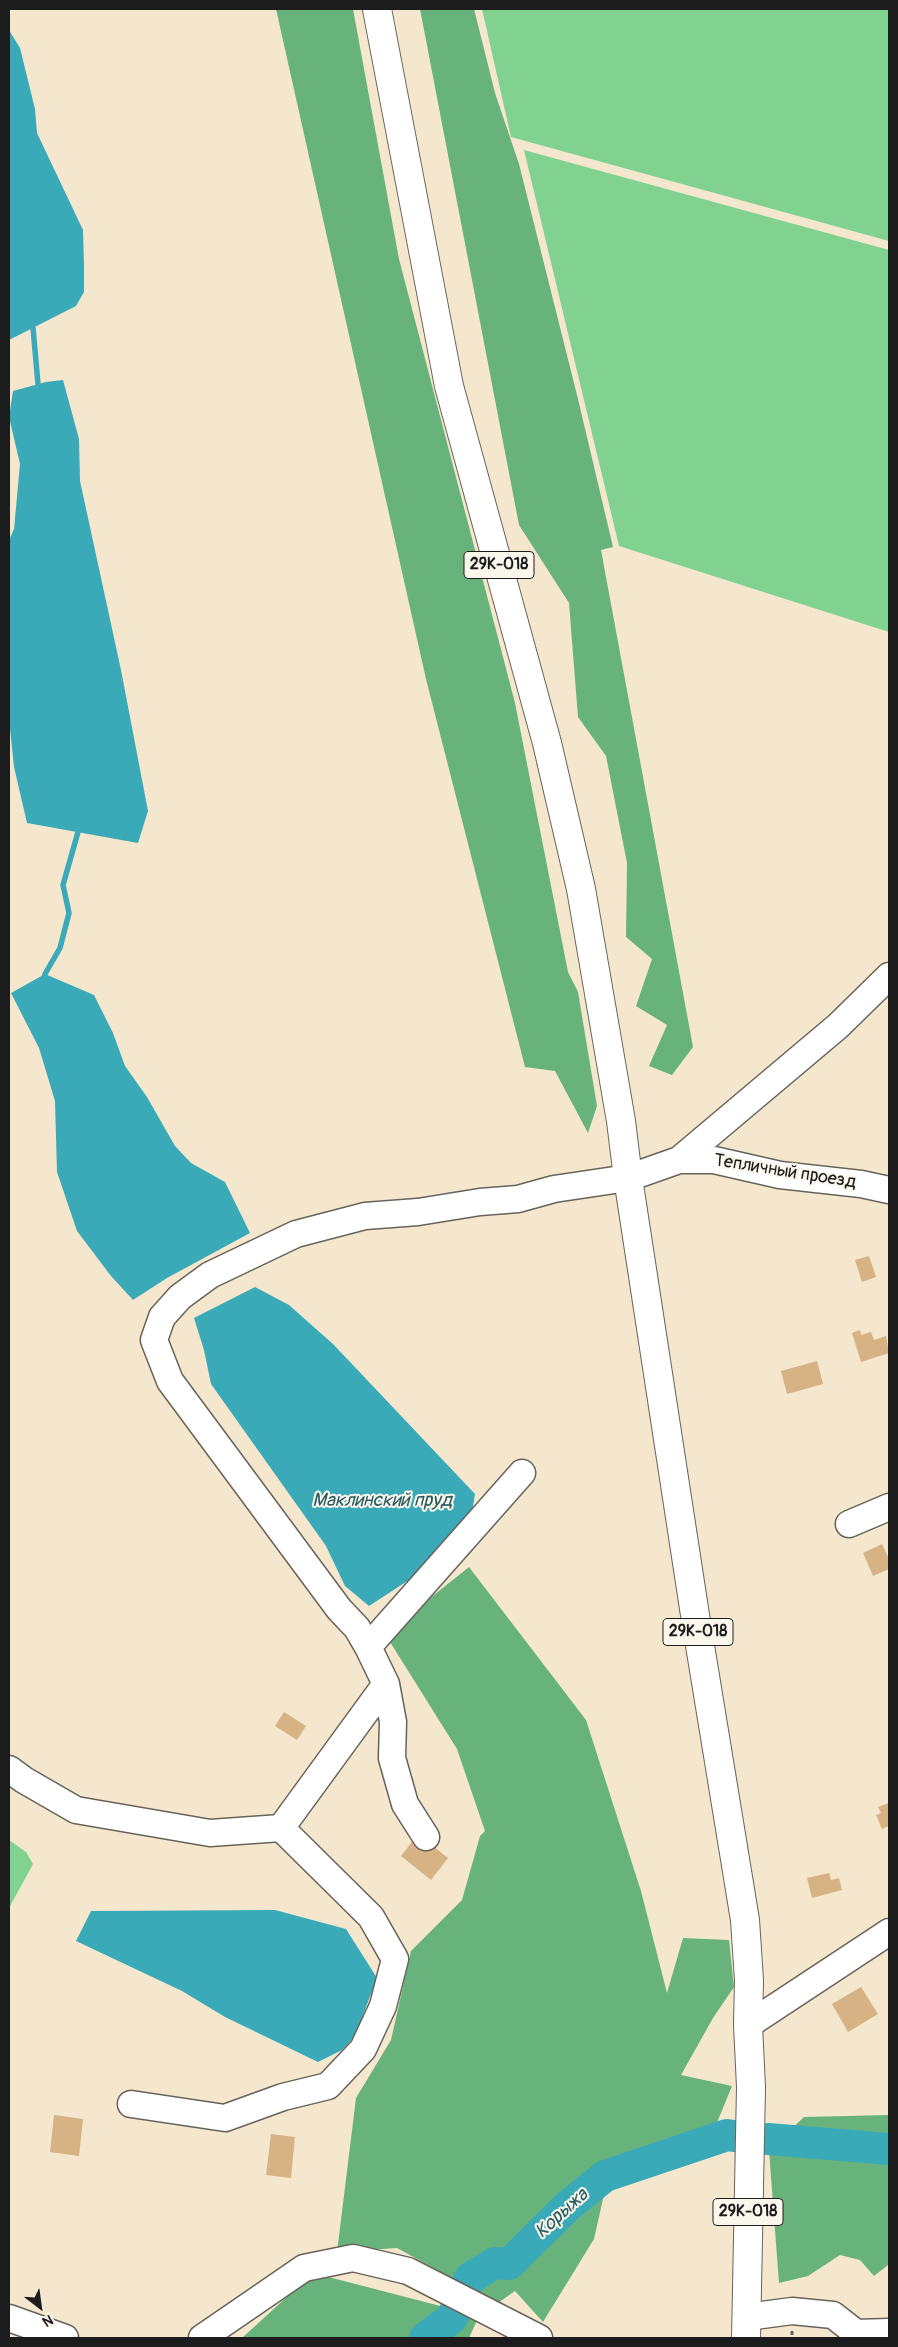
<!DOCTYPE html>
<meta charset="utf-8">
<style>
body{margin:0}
#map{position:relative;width:898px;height:2347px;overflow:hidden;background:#f4e7ce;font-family:Pangolin,sans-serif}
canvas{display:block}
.frame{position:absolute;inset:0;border:10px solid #1c1c1c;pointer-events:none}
.north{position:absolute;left:15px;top:2282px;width:50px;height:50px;-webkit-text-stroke:4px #fbf7ec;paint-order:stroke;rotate:150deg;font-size:14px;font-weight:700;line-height:20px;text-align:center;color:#1c1c1c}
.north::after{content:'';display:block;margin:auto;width:18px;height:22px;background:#1c1c1c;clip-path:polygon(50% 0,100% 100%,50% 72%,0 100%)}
</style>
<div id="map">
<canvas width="898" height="2347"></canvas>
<div class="frame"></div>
<div class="north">N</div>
</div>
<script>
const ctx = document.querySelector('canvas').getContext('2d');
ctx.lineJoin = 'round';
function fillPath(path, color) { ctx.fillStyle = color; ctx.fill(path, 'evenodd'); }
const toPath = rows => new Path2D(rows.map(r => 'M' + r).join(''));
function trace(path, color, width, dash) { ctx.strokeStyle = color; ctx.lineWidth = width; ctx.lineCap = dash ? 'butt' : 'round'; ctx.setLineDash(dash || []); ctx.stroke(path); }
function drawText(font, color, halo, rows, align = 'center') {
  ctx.font = font + ' Pangolin,sans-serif'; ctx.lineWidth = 4; ctx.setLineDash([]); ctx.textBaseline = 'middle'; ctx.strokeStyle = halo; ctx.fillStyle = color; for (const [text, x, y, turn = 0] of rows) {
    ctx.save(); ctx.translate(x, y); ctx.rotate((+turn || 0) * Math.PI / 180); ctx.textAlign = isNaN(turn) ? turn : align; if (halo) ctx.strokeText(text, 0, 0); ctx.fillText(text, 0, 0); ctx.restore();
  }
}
fillPath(toPath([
 [482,9,889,9,889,241,511,137],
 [524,150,889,250,889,632,619,546],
 [9,1840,26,1852,33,1864,9,1908]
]), '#81d191');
fillPath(toPath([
 [276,9,353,9,399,259,515,703,568,972,578,992,597,1106,588,1133,555,1071,525,1067,426,679],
 [420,9,474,9,495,93,519,164,578,399,613,547,601,550,693,1047,672,1075,649,1066,667,1025,636,1006,652,959,626,937,627,863,606,756,578,717,569,603,519,525],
 [469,1567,586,1720,641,1891,667,1993,683,1938,729,1940,734,1987,713,2018,681,2075,732,2086,709,2142,605,2190,594,2239,543,2322,515,2291,498,2303,397,2248,337,2252,356,2098,391,2040,411,1951,462,1900,480,1836,485,1831,457,1749,385,1634],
 [889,2115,888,2265,874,2276,860,2260,840,2255,808,2276,779,2283,769,2150,804,2117],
 [313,2273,479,2316,469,2338,242,2338]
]), '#68b37b');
fillPath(toPath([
 [9,30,20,48,35,109,37,133,83,230,84,264,84,292,76,306,9,340],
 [63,380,79,439,80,481,121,670,148,811,138,843,27,823,14,767,9,719,9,540,14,529,20,464,9,417,13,391,46,382],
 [45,974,94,995,113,1033,125,1066,147,1097,175,1146,191,1163,225,1182,250,1233,167,1278,133,1300,111,1276,77,1231,57,1172,55,1101,39,1048,11,993],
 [255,1287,289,1305,333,1344,475,1494,472,1512,429,1567,369,1606,345,1586,326,1546,211,1384,204,1350,194,1318],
 [275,1910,346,1929,377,1978,355,2036,342,2050,318,2062,225,2017,182,1991,76,1941,91,1911]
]), '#3baab8');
trace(toPath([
 [33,328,38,384],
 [44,979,45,974,60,948,69,913,63,885,78,832]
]), '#3baab8', 5.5);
trace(toPath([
 [768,2139,889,2149],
 [425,2338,452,2318,470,2278,495,2263,509,2264,569,2205,605,2176,727,2135,734,2136]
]), '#3baab8', 32);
fillPath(toPath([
 [869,1256,876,1277,862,1282,855,1260],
 [860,1330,861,1335,871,1332,874,1340,886,1336,889,1353,861,1362,852,1333],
 [817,1361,823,1384,787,1394,781,1371],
 [882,1544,889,1559,889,1569,873,1576,863,1553],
 [284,1712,306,1726,297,1740,275,1726],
 [889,1803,889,1826,882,1829,876,1815,881,1813,878,1807],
 [418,1834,448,1858,431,1880,401,1856],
 [829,1873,831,1880,839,1878,842,1890,812,1898,807,1878],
 [861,1987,878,2014,848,2032,832,2004],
 [54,2115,83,2119,79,2156,50,2152],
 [271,2134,295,2137,291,2178,266,2175]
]), '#d6b284');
const minor = toPath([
 [679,1160,714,1160,780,1175,861,1184,889,1190],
 [522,1473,368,1647,357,1628,339,1609,170,1381,154,1340,162,1317,180,1297,210,1275,296,1234,365,1216,418,1212,480,1202,518,1199,554,1189,628,1178,679,1160,838,1026,889,976],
 [849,1524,889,1507],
 [368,1647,386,1684,393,1722,392,1758,405,1804,426,1837],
 [9,1769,24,1780,76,1810,210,1833,281,1828],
 [748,2025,889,1932],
 [131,2104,225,2118,283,2097,328,2086,363,2049,383,2006,395,1959,371,1917,281,1828,386,1684],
 [747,2317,792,2311,833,2315,856,2333,889,2332],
 [9,2318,65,2338],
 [202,2338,304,2268,353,2258,408,2271,539,2338]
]);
const major = toPath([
 [377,9,449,386,547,743,581,889,621,1121,628,1178,695,1615,745,1920,749,1980,748,2025,751,2087,746,2338]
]);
trace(minor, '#68635a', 29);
trace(major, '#68635a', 30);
trace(toPath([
 [792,2331,792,2338]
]), '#68635a', 3, [4, 4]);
trace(minor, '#fff', 26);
trace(major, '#fff', 28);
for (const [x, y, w] of [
 [499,565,70],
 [698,1632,70],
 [748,2212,70]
]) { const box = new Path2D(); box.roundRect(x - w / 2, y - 13.5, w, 27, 4); ctx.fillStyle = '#fbf7ec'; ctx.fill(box); trace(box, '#1c1c1c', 1); }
drawText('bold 16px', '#1c1c1c', null, [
 ["29К-018",499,565],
 ["29К-018",698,1632],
 ["29К-018",748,2212]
]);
drawText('18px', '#1c1c1c', '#fbf7ec', [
 ["Тепличный проезд",785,1172,9]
]);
drawText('italic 19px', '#2a5c62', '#fbf7ec', [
 ["Маклинский пруд",382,1501],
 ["Корыжа",562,2214,-42]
]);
</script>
